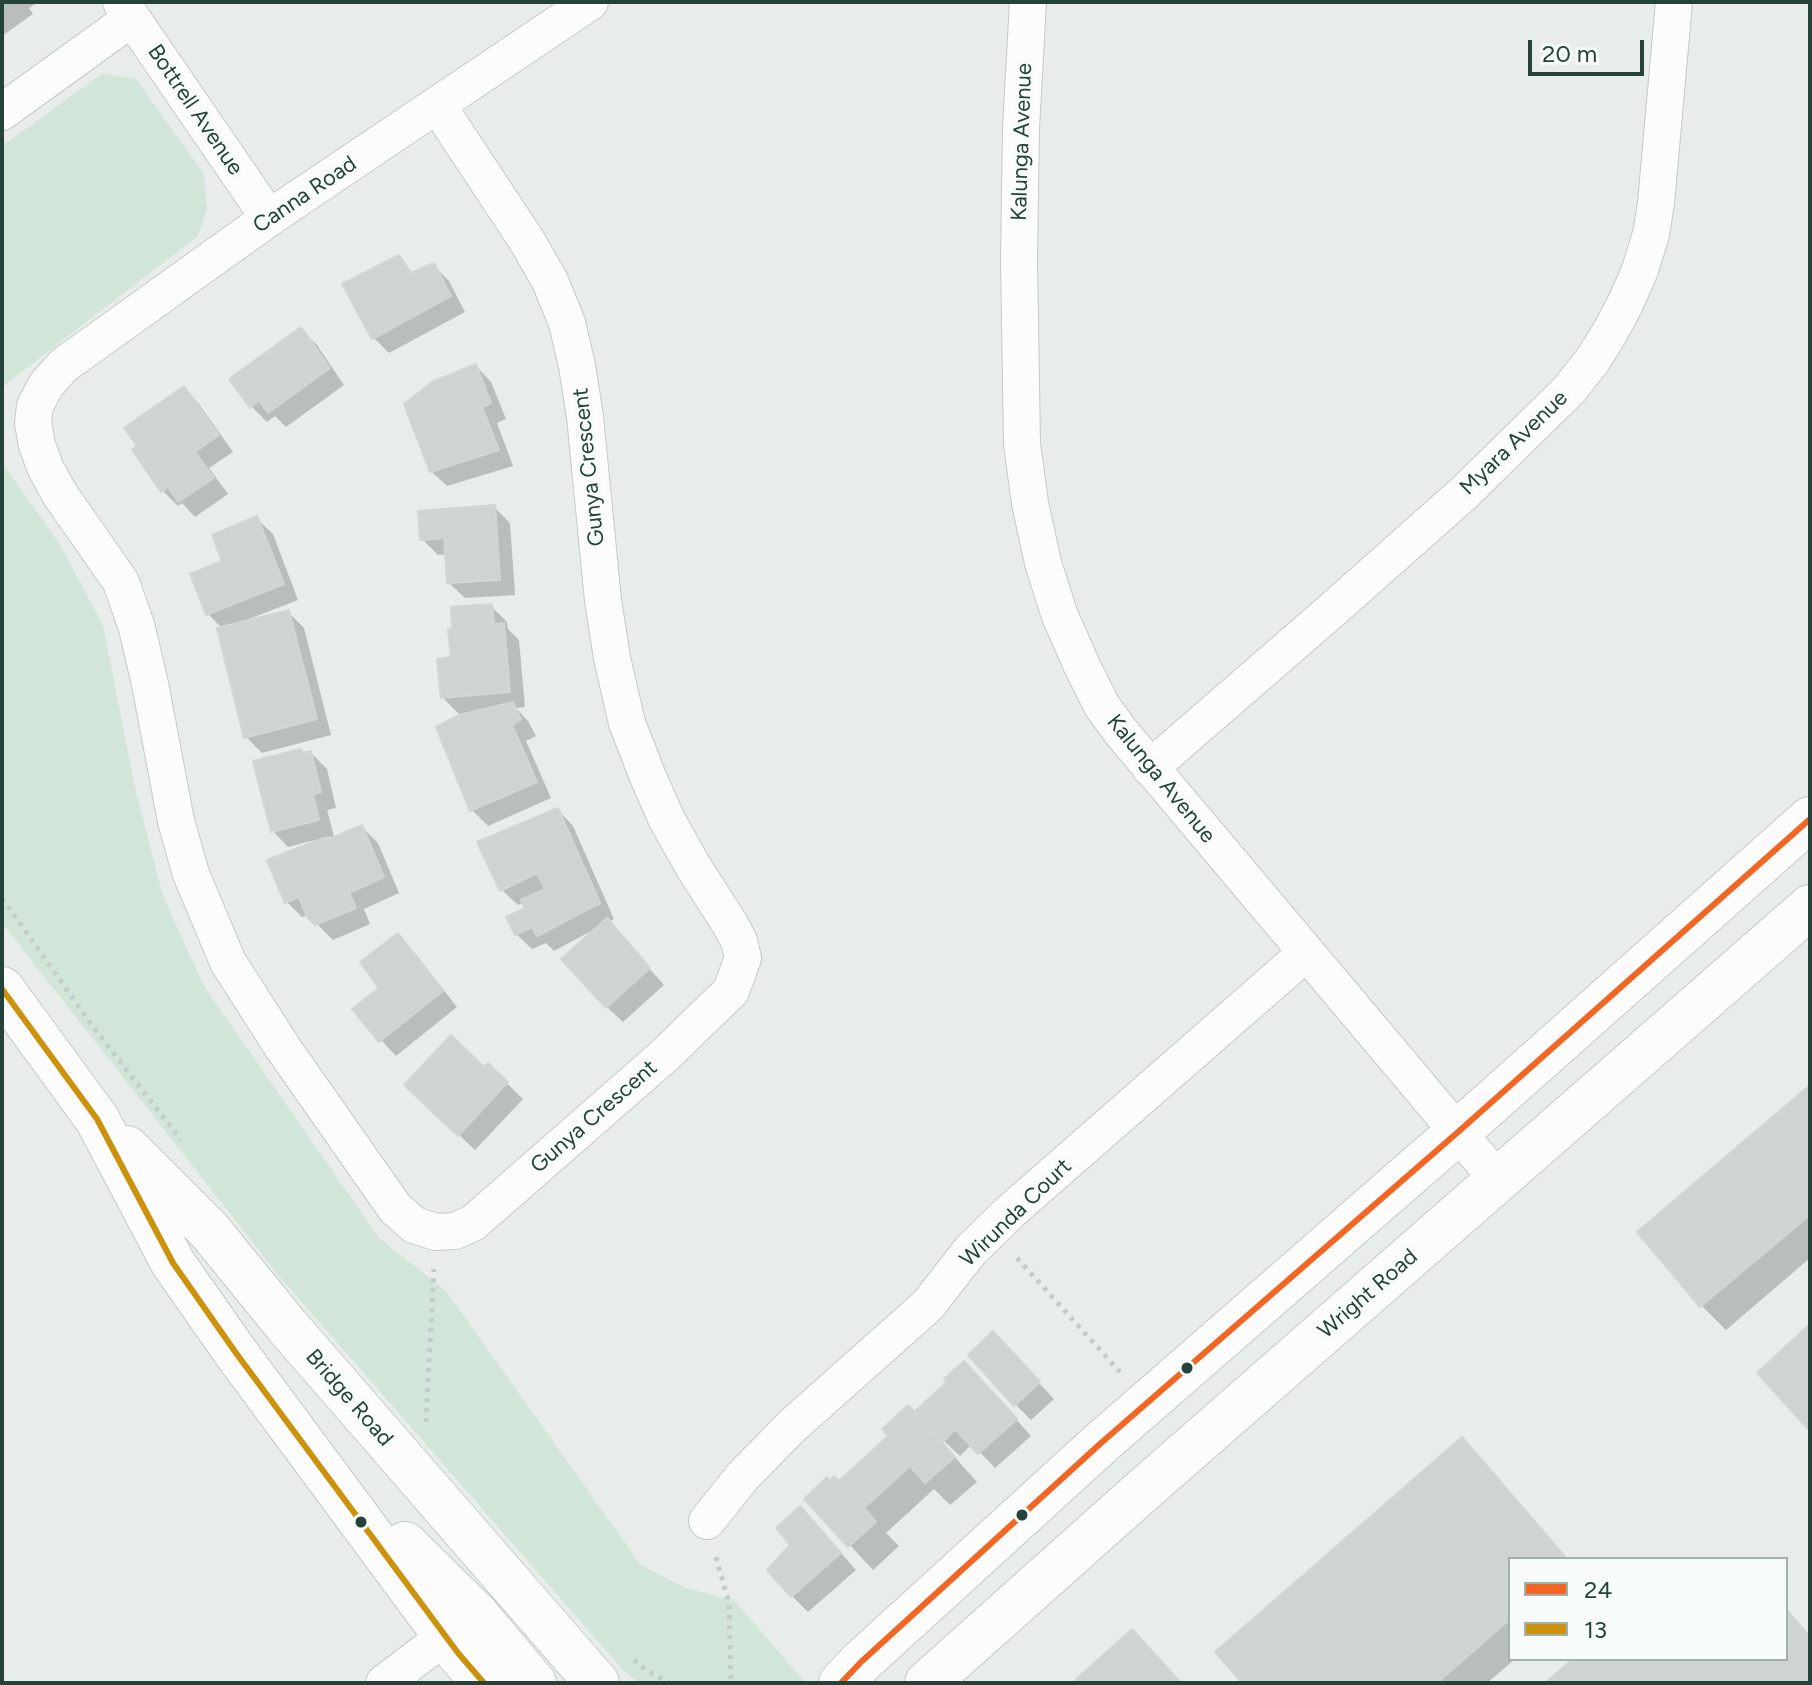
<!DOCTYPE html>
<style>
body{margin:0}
#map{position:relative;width:1812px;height:1685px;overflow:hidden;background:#e8edeb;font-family:Figtree,sans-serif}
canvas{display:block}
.frame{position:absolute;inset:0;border:4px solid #24423a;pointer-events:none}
.legend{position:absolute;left:1508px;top:1557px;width:280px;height:104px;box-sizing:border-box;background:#f7fbf9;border:2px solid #a3b1ad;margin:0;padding:10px 14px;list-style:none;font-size:24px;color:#24423a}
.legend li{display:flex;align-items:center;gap:16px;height:40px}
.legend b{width:40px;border:2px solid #a3b1ad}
.scale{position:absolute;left:1528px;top:40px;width:116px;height:36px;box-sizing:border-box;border:4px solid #24423a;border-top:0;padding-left:10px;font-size:24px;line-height:28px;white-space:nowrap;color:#24423a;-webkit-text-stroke:6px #f7fbf9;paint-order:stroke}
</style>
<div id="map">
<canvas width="1812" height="1685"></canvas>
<div class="frame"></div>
<ul class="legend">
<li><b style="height:10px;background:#f26522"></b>24</li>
<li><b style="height:10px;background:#cd920c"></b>13</li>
</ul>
<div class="scale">20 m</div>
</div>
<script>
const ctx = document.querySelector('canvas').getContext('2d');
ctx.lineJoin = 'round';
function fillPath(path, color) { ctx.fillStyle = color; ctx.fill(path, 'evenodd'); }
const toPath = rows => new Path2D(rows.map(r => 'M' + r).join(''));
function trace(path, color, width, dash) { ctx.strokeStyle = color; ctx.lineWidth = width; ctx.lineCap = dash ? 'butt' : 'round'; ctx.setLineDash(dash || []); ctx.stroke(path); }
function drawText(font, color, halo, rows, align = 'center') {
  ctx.font = font + ' Figtree,sans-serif'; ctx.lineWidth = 7; ctx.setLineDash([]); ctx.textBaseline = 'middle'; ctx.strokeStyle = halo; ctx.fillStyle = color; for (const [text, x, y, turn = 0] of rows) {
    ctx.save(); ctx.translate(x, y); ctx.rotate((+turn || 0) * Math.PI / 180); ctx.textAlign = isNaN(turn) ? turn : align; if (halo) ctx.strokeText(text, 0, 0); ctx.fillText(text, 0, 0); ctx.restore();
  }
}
fillPath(toPath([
 [103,73,136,79,204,174,207,210,198,236,2,387,2,146],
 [2,463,59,543,103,625,136,792,163,896,204,986,379,1238,446,1291,641,1565,686,1588,734,1600,804,1681,800,1683,639,1683,623,1670,279,1276,2,923]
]), '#d1e6d8');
fillPath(toPath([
 [2,2,38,2,29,8,33,14,2,36],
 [398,258,414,274,433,265,449,281,465,312,389,353,374,338],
 [301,330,317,345,344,385,286,427,275,416,267,422,251,406],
 [476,366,491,382,506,419,497,423,513,466,447,486,431,471],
 [184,388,199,404,233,452,209,468,228,494,195,517,182,503,178,506,162,490],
 [494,507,510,523,515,595,465,598,449,583,447,554,438,555,422,539],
 [257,519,273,534,298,600,249,619,250,622,288,612,304,628,331,735,262,753,246,737,223,629,208,614,225,562],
 [491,606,507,622,508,629,519,640,525,707,516,708,528,721,536,736,526,741,551,798,488,826,472,810,439,728,461,716,442,697,453,659],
 [301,751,305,755,311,753,327,769,336,808,327,810,334,836,325,838,329,842,362,827,378,843,399,893,364,909,370,924,333,940,308,915,302,917,287,902,316,843,315,840,288,847,273,831],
 [558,810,573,826,614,919,608,922,664,985,623,1022,607,1007,595,929,554,951,546,943,532,949,516,934,527,909,524,902,518,905,502,890],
 [398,936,414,952,457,1007,396,1056,381,1040,382,988],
 [489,1066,523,1099,475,1150,422,1100,484,1070],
 [1810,1088,1810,1258,1726,1330,1702,1306,1640,1232],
 [1008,1350,1054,1399,1031,1420,1015,1404],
 [980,1379,1031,1436,995,1468,972,1444,960,1456,944,1441,942,1443,977,1482,950,1505,934,1489,886,1533,899,1546,873,1570,807,1499,839,1484,931,1431],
 [1462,1440,1486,1464,1568,1559,1510,1559,1510,1659,1515,1659,1487,1683,1245,1683],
 [816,1525,856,1570,808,1612,792,1596]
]), '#0003');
const building = toPath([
 [399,255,411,273,434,263,451,296,372,339,342,284,399,255],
 [301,327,330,368,268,413,259,400,250,408,229,379,301,327],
 [476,364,491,403,482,407,499,450,430,472,404,404,432,382,476,364],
 [184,386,219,435,195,452,214,478,178,502,168,487,161,492,132,450,137,446,124,428,184,386],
 [495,505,500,580,447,583,444,538,420,540,418,511,495,505],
 [257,516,284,584,206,615,190,574,222,561,212,535,257,516],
 [492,604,494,624,504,623,510,692,441,698,437,659,451,657,448,630,452,628,451,607,492,604],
 [289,610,317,719,244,738,217,628,289,610],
 [513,702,521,720,512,725,537,782,470,811,436,727,459,715,513,702],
 [301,749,302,753,311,751,321,792,313,794,319,820,271,832,253,761,301,749],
 [558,808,600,903,537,936,532,927,515,935,506,917,525,908,521,900,545,889,537,873,500,891,477,842,558,808],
 [362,825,384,877,349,893,356,908,315,925,307,917,299,897,285,903,267,860,326,837,327,840,362,825],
 [607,918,650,968,606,1008,561,959,607,918],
 [398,933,443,991,379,1042,352,1009,379,988,360,962,398,933],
 [451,1035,484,1067,488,1063,508,1082,458,1136,404,1085,451,1035],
 [1810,1085,1810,1215,1700,1307,1637,1232,1810,1085],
 [1810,1324,1810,1431,1757,1373,1810,1324],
 [993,1331,1040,1382,1014,1406,968,1355,993,1331],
 [964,1361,1017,1419,978,1454,955,1429,943,1442,915,1411,947,1382,944,1379,964,1361],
 [908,1405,955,1457,925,1483,910,1466,864,1508,876,1522,848,1547,804,1499,827,1477,830,1481,834,1476,839,1481,888,1436,882,1429,908,1405],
 [1462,1437,1567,1559,1510,1559,1510,1619,1437,1683,1242,1683,1215,1652,1462,1437],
 [800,1506,841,1553,791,1597,767,1570,790,1545,776,1528,800,1506],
 [1786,1609,1810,1637,1810,1683,1545,1683,1573,1659,1786,1659,1786,1609],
 [1132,1629,1181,1683,1072,1683,1132,1629]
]);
fillPath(building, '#cfd4d2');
trace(building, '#d1d6d4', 2);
const minor = toPath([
 [121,2,269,218],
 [1028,2,1021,128,1019,260,1022,444,1030,503,1043,563,1060,616,1082,666,1102,706,1121,732,1498,1180],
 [438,106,527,241,550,281,567,323,577,366,585,417,603,600,612,658,627,723,648,777,667,820,694,868,730,924,739,941,743,958,731,991,665,1055,473,1223,455,1231,436,1232,414,1225,395,1208,283,1048,228,962,191,874,176,821,150,684,137,628,121,582,59,493,45,467,37,445,33,423,35,406,46,385,64,365,269,218,590,2],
 [2,112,132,18],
 [1150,768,1331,611,1464,493,1569,390,1592,361,1609,334,1625,304,1640,270,1651,234,1656,203,1674,2],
 [707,1521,743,1476,792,1426,928,1305,970,1251,1011,1211,1306,953],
 [384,1683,446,1636]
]);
const secondary = toPath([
 [2,989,97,1119,173,1263,236,1353,458,1653,484,1683],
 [127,1148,209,1230,287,1326,597,1683],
 [405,1544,476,1614,534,1683],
 [841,1683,861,1662,1101,1443,1458,1132,1810,819],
 [927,1683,1149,1485,1810,907]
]);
trace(minor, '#c5cac8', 38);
trace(secondary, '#c3cbc8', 46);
trace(toPath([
 [2,898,91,1024,181,1140],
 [1017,1258,1120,1372],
 [426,1422,434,1269],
 [716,1557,729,1603,731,1683],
 [634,1660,646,1670,670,1683]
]), '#c3ccca', 5, [4, 6]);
trace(minor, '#fcfcfc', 36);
trace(secondary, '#fcfcfc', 44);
trace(toPath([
 [841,1683,861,1662,1101,1443,1458,1132,1810,819]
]), '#f26522', 6);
trace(toPath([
 [2,989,97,1119,173,1263,236,1353,458,1653,484,1683]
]), '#cd920c', 6);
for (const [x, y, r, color] of [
 [1187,1368,7,"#24423a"],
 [1022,1515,7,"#24423a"],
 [361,1522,7,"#24423a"]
]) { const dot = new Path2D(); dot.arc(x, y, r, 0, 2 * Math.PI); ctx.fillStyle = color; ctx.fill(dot); trace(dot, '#f7fbf9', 3); }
drawText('22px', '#24423a', '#f7fbf9', [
 ["Bottrell Avenue",195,110,56],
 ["Kalunga Avenue",1022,142,-88],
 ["Canna Road",305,195,-34],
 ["Myara Avenue",1514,443,-44],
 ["Gunya Crescent",589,467,-96],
 ["Kalunga Avenue",1161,779,51],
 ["Gunya Crescent",594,1117,-41],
 ["Wirunda Court",1016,1213,-44],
 ["Wright Road",1368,1294,-41],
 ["Bridge Road",349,1398,49]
]);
</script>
